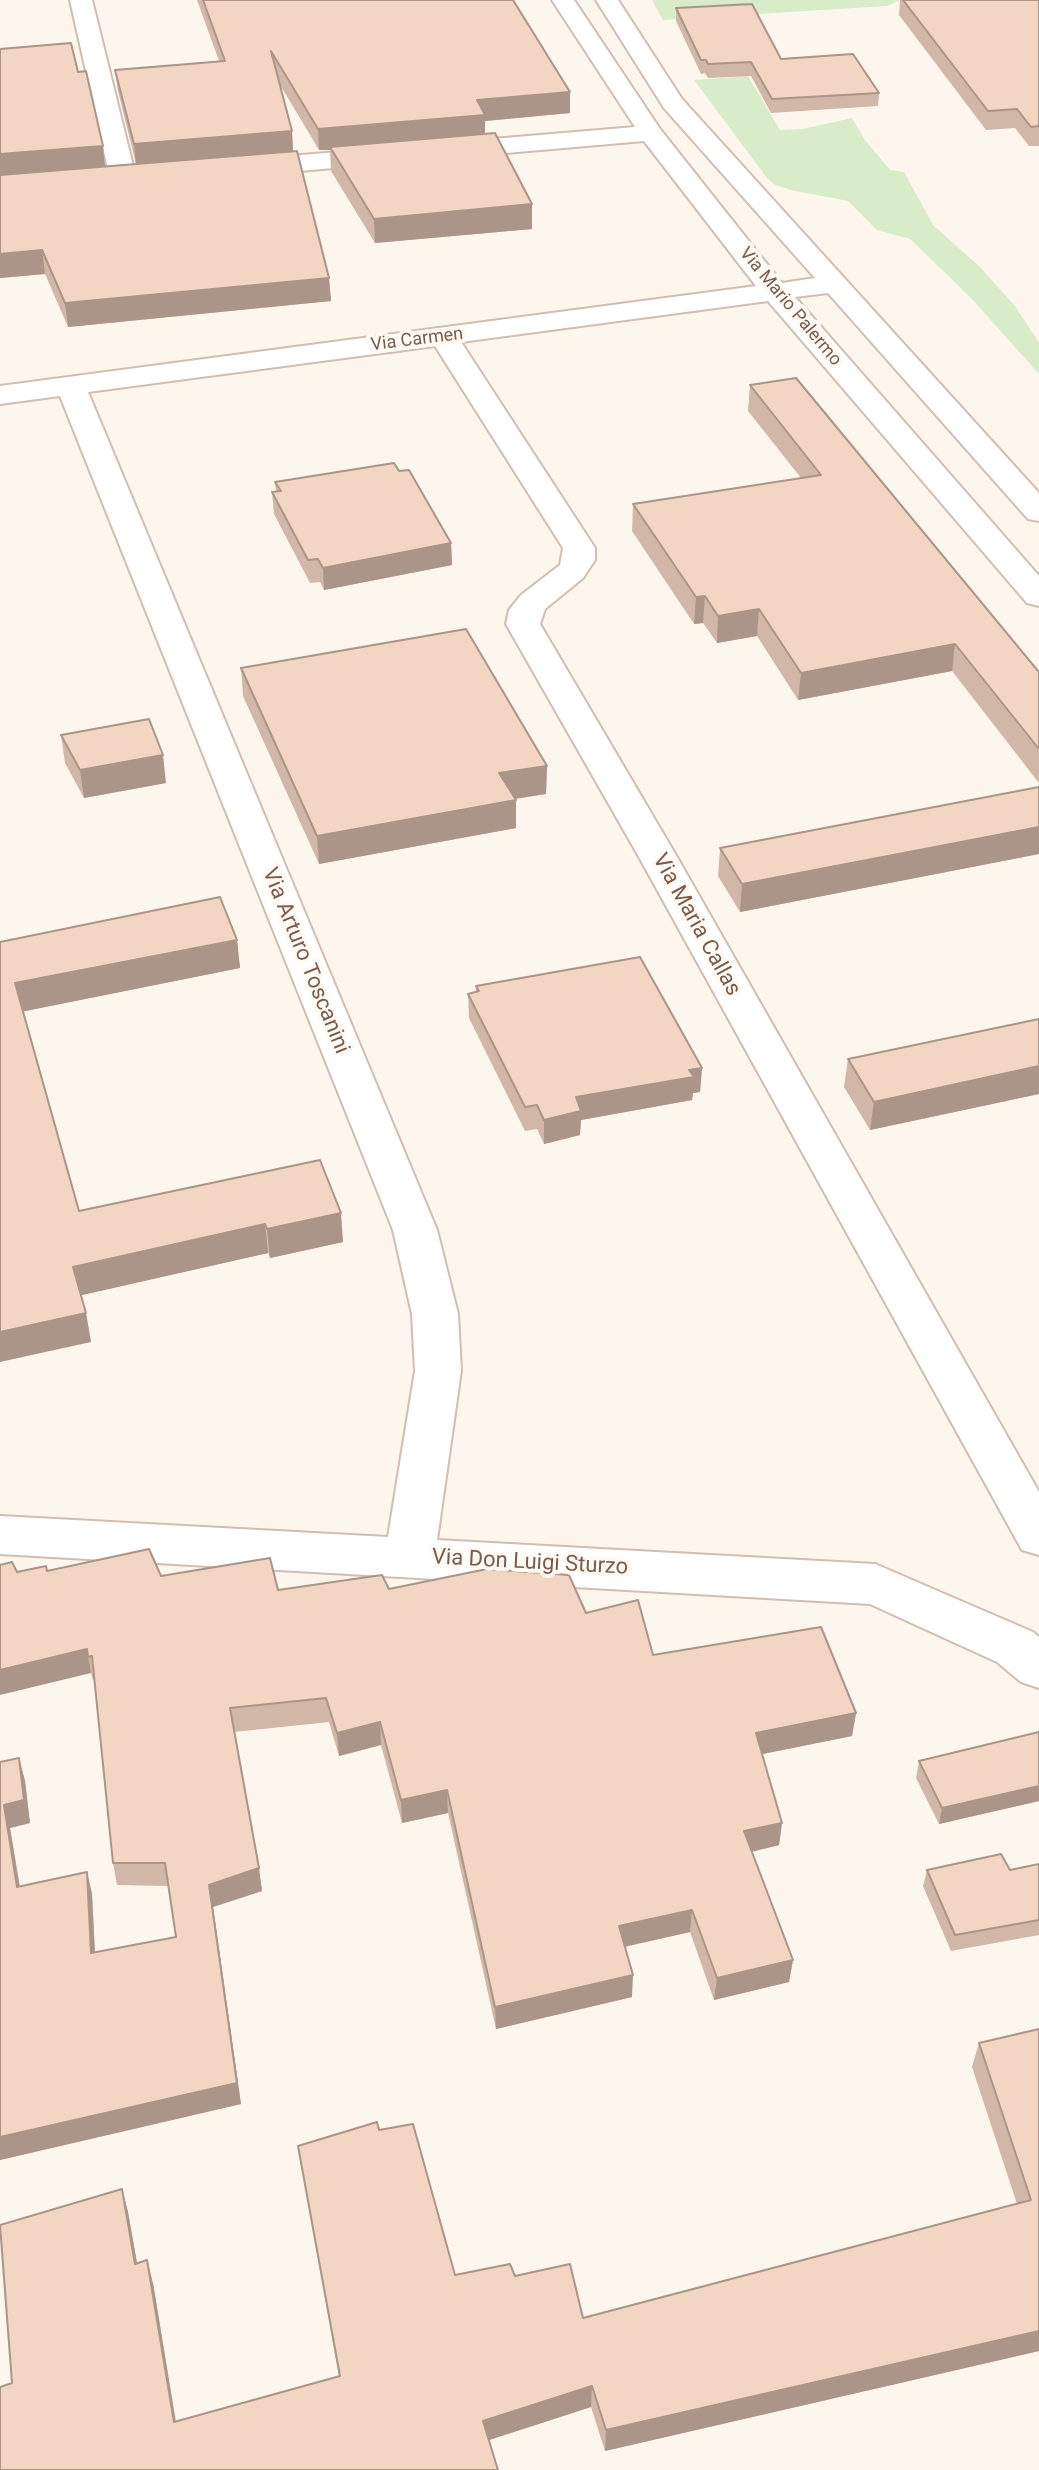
<!DOCTYPE html>
<style>
body{margin:0}
canvas{display:block;background:#fdf6ec}
</style>
<canvas width="1039" height="2470"></canvas>
<script>
const ctx = document.querySelector('canvas').getContext('2d');
ctx.lineJoin = 'round';
function fillPath(path, color) { ctx.fillStyle = color; ctx.fill(path, 'evenodd'); }
const toPath = rows => new Path2D(rows.map(r => 'M' + r).join(''));
function trace(path, color, width, dash) { ctx.strokeStyle = color; ctx.lineWidth = width; ctx.lineCap = dash ? 'butt' : 'round'; ctx.setLineDash(dash || []); ctx.stroke(path); }
function drawText(font, color, halo, rows, align = 'center') {
  ctx.font = font + ' Roboto,sans-serif'; ctx.lineWidth = 8; ctx.setLineDash([]); ctx.textBaseline = 'middle'; ctx.strokeStyle = halo; ctx.fillStyle = color; for (const [text, x, y, turn = 0] of rows) {
    ctx.save(); ctx.translate(x, y); ctx.rotate((+turn || 0) * Math.PI / 180); ctx.textAlign = isNaN(turn) ? turn : align; if (halo) ctx.strokeText(text, 0, 0); ctx.fillText(text, 0, 0); ctx.restore();
  }
}
fillPath(toPath([
 [652,0,900,0,887,6,663,20],
 [748,76,780,130,803,129,852,118,865,140,890,170,904,172,933,225,980,267,1015,306,1039,343,1039,374,971,298,910,239,877,230,848,201,791,190,775,185,767,178,694,80]
]), '#d8ecc9');
const minor = toPath([
 [70,0,92,0,136,178,132,183,114,183,110,178,70,0],
 [552,0,574,0,660,129,782,283,815,278,664,108,596,0,618,0,682,99,1039,493,1039,521,1028,519,828,293,795,297,1039,576,1039,606,1027,603,768,301,461,342,595,548,595,560,583,578,545,609,540,624,677,857,1039,1492,1039,1555,1022,1550,639,857,506,624,509,610,521,595,560,565,563,548,435,346,88,392,437,1230,458,1314,461,1371,437,1540,875,1564,1033,1632,1039,1637,1039,1688,1021,1682,997,1662,870,1604,0,1554,0,1516,388,1537,415,1371,412,1314,393,1230,60,396,0,404,0,386,756,286,644,141,242,176,233,173,229,168,233,163,242,160,635,127,552,0]
]);
trace(minor, '#d1beb0', 4);
fillPath(minor, '#fff');
fillPath(toPath([
 [197,0,513,0,570,92,570,113,485,121,485,134,532,204,532,229,375,243,331,171,330,150,319,150,279,83,292,131,293,151,329,278,331,301,68,327,45,274,0,278,0,49,78,72,103,146,105,167,136,164,118,91,115,70,219,61],
 [900,0,1039,0,1039,146,1029,146,1015,128,986,130,899,15],
 [676,8,781,59,879,93,878,106,771,113,751,76,708,78,705,73,701,74,676,21],
 [750,385,1039,672,1039,783,952,671,798,700,757,636,717,643,703,623,694,624,632,531,633,504,801,478,748,411],
 [399,471,451,543,452,565,324,590,320,582,310,583,274,514,272,492,276,492,275,482],
 [241,668,547,766,546,794,516,799,516,828,319,864,243,696],
 [61,735,166,783,84,798,65,763],
 [1039,787,1039,854,740,912,718,876,720,848],
 [237,940,240,968,23,1011,79,1211,320,1160,343,1242,270,1258,268,1253,81,1295,86,1313,91,1342,0,942],
 [476,986,702,1068,700,1092,693,1093,692,1100,581,1120,580,1135,544,1144,537,1129,525,1131,469,1018,468,994,476,992],
 [1039,1019,1039,1094,870,1130,844,1087,848,1059],
 [47,1571,161,1576,278,1590,389,1589,586,1613,653,1655,856,1713,852,1736,762,1754,782,1823,779,1845,752,1852,793,1960,789,1982,714,2000,690,1932,625,1947,632,1997,496,2029,448,1813,402,1823,381,1745,339,1756,329,1722,234,1732,262,1891,213,1907,241,2104,0,2160,0,1762,19,1758,25,1781,30,1823,10,1828,20,1886,87,1872,92,1894,95,1952,176,1937,168,1886,117,1885,113,1863,94,1680,93,1680,91,1673,17,1572],
 [1039,1732,1039,1801,939,1824,916,1778,919,1761],
 [1039,1864,1039,1935,951,1951,923,1886,927,1870,1010,1870],
 [1039,2029,1039,2351,605,2451,591,2407,489,2440,0,2470,12,2383,122,2189,128,2212,137,2263,153,2283,176,2421,339,2377,298,2146,379,2130,455,2275,515,2276,583,2318,1017,2204,972,2067,979,2043]
]), '#d1b7a8');
fillPath(toPath([
 [570,92,570,113,485,121,485,137,330,147,330,150,319,150,318,129,477,100],
 [292,131,293,153,136,166,134,144],
 [103,146,105,168,0,177,0,154],
 [532,204,532,229,375,243,374,219],
 [42,250,45,274,0,278,0,254],
 [329,278,331,301,68,327,65,303],
 [451,543,452,565,324,590,323,568],
 [705,596,703,623,694,624,696,597],
 [759,609,757,636,717,643,718,616],
 [955,644,952,671,798,700,801,673],
 [163,755,166,783,84,798,80,770],
 [547,766,546,794,499,801,499,773],
 [516,800,516,828,319,864,317,836],
 [1039,827,1039,854,740,912,742,884],
 [237,940,240,968,21,1012,15,983],
 [1039,1066,1039,1094,870,1130,874,1102],
 [702,1068,700,1092,693,1093,692,1100,581,1120,580,1135,544,1144,544,1120,576,1097],
 [341,1213,343,1242,270,1258,267,1229],
 [265,1224,268,1253,78,1296,73,1267],
 [86,1313,91,1342,0,1362,0,1332],
 [87,1649,91,1673,0,1695,0,1670],
 [856,1713,852,1736,753,1756,756,1733],
 [380,1722,381,1745,339,1756,337,1733],
 [19,1758,25,1781,30,1823,10,1828,23,1909,17,1887,4,1805],
 [1039,1786,1039,1801,939,1824,942,1808],
 [447,1790,448,1813,402,1823,401,1800],
 [782,1823,779,1845,742,1854,744,1831],
 [259,1868,262,1891,213,1907,241,2104,0,2160,0,2137,237,2083,209,1885],
 [87,1872,92,1894,96,1975,91,1953],
 [692,1910,690,1932,618,1948,619,1926],
 [793,1960,789,1982,714,2000,717,1978],
 [633,1975,632,1997,496,2029,495,2007],
 [122,2189,128,2212,141,2286,135,2264],
 [147,2260,153,2283,179,2443,174,2422],
 [1039,2331,1039,2351,605,2451,606,2430],
 [592,2386,591,2407,483,2442,483,2421]
]), '#aa9588');
const building = toPath([
 [203,0,513,0,570,92,477,100,485,115,318,129,271,51,292,131,134,144,115,70,225,61,203,0],
 [903,0,1039,0,1039,126,1031,127,1017,109,988,111,903,0],
 [752,4,781,59,853,54,879,93,772,99,751,62,708,64,706,60,701,60,676,8,752,4],
 [71,43,78,72,86,71,103,146,0,154,0,49,71,43],
 [495,133,532,204,374,219,330,147,495,133],
 [297,151,329,278,65,303,42,250,0,254,0,175,297,151],
 [796,378,1039,672,1039,749,955,644,801,673,759,609,718,616,705,596,696,597,633,504,821,475,750,385,796,378],
 [394,463,399,471,409,470,451,543,323,568,318,559,308,560,272,492,281,491,275,482,394,463],
 [466,629,547,766,499,773,516,800,317,836,241,668,466,629],
 [149,719,163,755,80,770,61,735,149,719],
 [1039,787,1039,827,742,884,720,848,1039,787],
 [220,897,237,940,15,983,79,1211,320,1160,341,1213,267,1229,265,1224,73,1267,86,1313,0,1332,0,942,220,897],
 [640,957,702,1068,689,1070,694,1077,576,1097,581,1111,544,1120,537,1105,525,1107,468,994,479,991,476,986,640,957],
 [1039,1019,1039,1066,874,1102,848,1059,1039,1019],
 [149,1549,161,1576,270,1558,278,1590,382,1575,389,1589,487,1569,569,1575,586,1613,638,1600,653,1655,821,1627,856,1713,756,1733,782,1823,744,1831,793,1960,717,1978,692,1910,619,1926,633,1975,495,2007,447,1790,401,1800,380,1722,337,1733,326,1698,230,1708,259,1868,209,1885,237,2083,0,2137,0,1762,19,1758,24,1800,4,1805,17,1887,87,1872,91,1953,176,1937,165,1863,113,1863,92,1656,88,1657,87,1649,0,1670,0,1565,12,1562,17,1572,46,1566,47,1571,149,1549],
 [1039,1732,1039,1786,942,1808,919,1761,1039,1732],
 [1001,1854,1010,1870,1039,1864,1039,1920,955,1935,927,1870,1001,1854],
 [1039,2029,1039,2331,606,2430,592,2386,483,2421,498,2470,0,2470,0,2387,12,2383,0,2225,122,2189,135,2264,147,2260,174,2422,340,2376,298,2146,377,2122,379,2130,413,2124,455,2275,510,2264,515,2276,570,2264,583,2318,1031,2200,979,2043,1039,2029]
]);
fillPath(building, '#f3d5c3');
trace(building, '#aa9588', 2);
drawText('18px', '#7a5c4d', '#fffaf3', [
 ["Via Mario Palermo",790,307,50],
 ["Via Carmen",417,340,-7]
]);
drawText('22px', '#7a5c4d', '#fffaf3', [
 ["Via Maria Callas",696,925,61],
 ["Via Arturo Toscanini",305,961,68],
 ["Via Don Luigi Sturzo",530,1563,3]
]);
</script>
